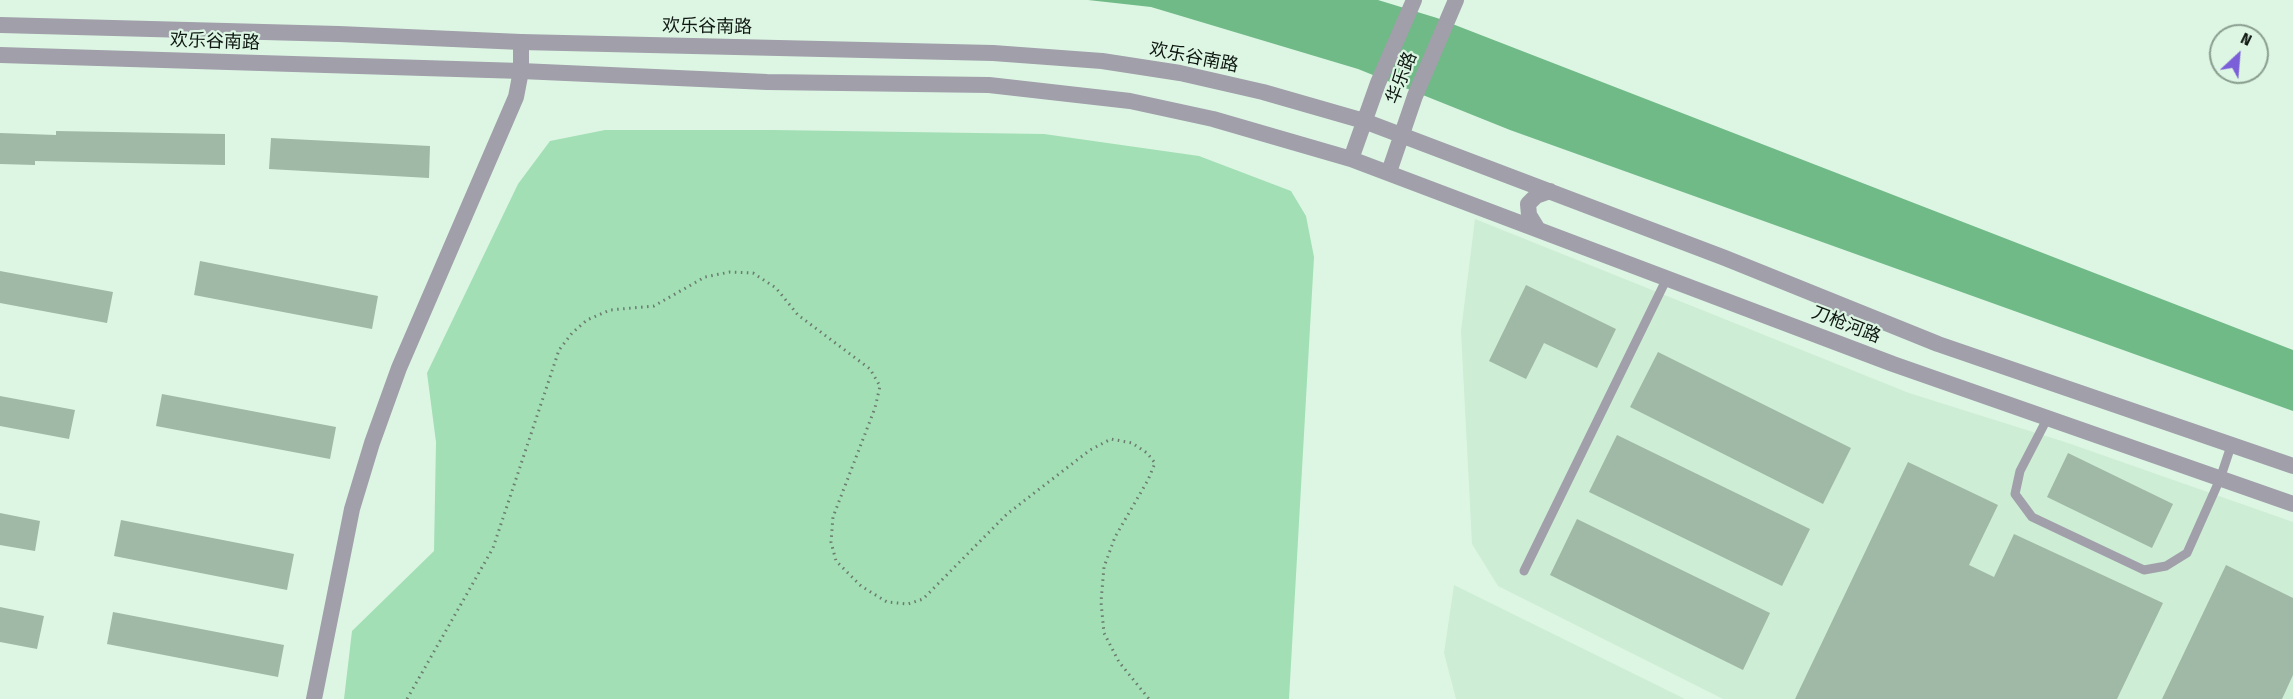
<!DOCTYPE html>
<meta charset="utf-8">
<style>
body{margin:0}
#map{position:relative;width:2293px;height:699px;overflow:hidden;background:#ddf6e3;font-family:"Fira Sans Condensed",sans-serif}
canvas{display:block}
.north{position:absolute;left:2209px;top:24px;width:60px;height:60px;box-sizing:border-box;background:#ddf6e3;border:2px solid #8a9d8f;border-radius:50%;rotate:26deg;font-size:16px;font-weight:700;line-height:24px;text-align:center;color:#0e1711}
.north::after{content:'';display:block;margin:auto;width:21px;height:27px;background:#7b5fd9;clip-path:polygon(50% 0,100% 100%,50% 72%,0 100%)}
</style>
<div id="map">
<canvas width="2293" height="699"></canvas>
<div class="north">N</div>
</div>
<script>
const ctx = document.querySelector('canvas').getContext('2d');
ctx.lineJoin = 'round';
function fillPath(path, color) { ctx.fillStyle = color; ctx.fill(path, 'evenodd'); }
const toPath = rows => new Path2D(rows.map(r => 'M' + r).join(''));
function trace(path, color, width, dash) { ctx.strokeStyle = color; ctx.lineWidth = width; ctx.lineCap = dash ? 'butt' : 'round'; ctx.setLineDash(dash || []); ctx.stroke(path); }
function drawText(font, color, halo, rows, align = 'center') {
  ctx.font = font + ' "Fira Sans Condensed","Noto Sans SC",sans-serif'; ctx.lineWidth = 4.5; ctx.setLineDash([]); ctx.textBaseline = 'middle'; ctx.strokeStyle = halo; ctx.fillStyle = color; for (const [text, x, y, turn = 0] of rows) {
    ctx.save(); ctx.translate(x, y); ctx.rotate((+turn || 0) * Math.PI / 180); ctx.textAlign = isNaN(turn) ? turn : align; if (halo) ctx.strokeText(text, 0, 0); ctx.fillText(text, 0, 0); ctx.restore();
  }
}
fillPath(toPath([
 [1475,219,1909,393,2068,443,2293,522,2293,699,1723,699,1498,586,1472,544,1461,331],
 [1454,585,1685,699,1456,699,1444,653]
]), '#cdedd5');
fillPath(toPath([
 [605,130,773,130,1044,134,1199,156,1291,191,1306,216,1314,257,1289,699,344,699,352,631,434,551,436,442,427,373,518,184,550,141]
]), '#a2dfb4');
fillPath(toPath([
 [1088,0,1378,0,1437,18,2293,350,2293,411,1510,130,1358,69,1151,7]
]), '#70ba87');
fillPath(toPath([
 [56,131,225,134,225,165,35,161,35,165,0,164,0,133,56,135],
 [271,138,430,146,429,178,269,169],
 [200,261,378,296,372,329,194,295],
 [0,271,113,292,107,323,0,303],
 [1526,285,1616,329,1597,368,1544,343,1526,379,1489,361],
 [1658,352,1851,448,1823,504,1630,407],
 [162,394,336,427,330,459,156,426],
 [0,396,75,410,69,439,0,426],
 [1617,435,1810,529,1782,586,1589,492],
 [2068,453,2173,504,2152,548,2047,497],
 [1908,462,1998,505,1969,565,1994,577,2014,534,2163,603,2117,699,1795,699],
 [0,513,40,521,35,551,0,545],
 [1577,519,1770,613,1743,670,1550,575],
 [121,520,294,554,287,590,114,556],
 [2226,565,2293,598,2293,675,2282,699,2162,699],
 [0,607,44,616,37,649,0,642],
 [113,612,284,645,278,677,107,644]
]), '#a0b8a6');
trace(toPath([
 [407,699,493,548,559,350,572,333,587,320,610,310,654,306,705,277,730,272,753,273,776,288,798,315,870,369,880,386,875,408,833,517,831,542,836,561,861,586,887,602,908,604,923,599,1007,514,1090,450,1111,439,1132,443,1147,453,1155,463,1148,480,1115,537,1104,567,1101,602,1104,633,1119,662,1149,699]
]), '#6b7b70', 3, [1.5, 4.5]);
trace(toPath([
 [2047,419,2020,471,2015,494,2032,517,2144,570,2166,566,2187,553,2220,479,2231,446],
 [1524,571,1667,278]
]), '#a09faa', 9);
trace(toPath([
 [314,699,352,509,372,443,399,368,516,97,521,71,521,42]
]), '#a09faa', 16);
trace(toPath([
 [0,25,339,34,521,42,993,53,1102,61,1180,73,1263,92,1364,121,1725,258,1938,344,2293,466],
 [0,55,521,71,767,82,989,85,1130,101,1213,119,1351,159,1893,364,2293,504],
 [1351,159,1378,83,1414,0],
 [1389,172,1415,96,1456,0],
 [1537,228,1529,215,1528,204,1536,196,1550,191]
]), '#a09faa', 16);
drawText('18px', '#0e1711', '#ddf6e3', [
 ["欢乐谷南路",707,27,1],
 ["欢乐谷南路",215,42,2],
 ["欢乐谷南路",1194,58,11],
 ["华乐路",1402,78,-69],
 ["刀枪河路",1846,325,21]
]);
</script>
